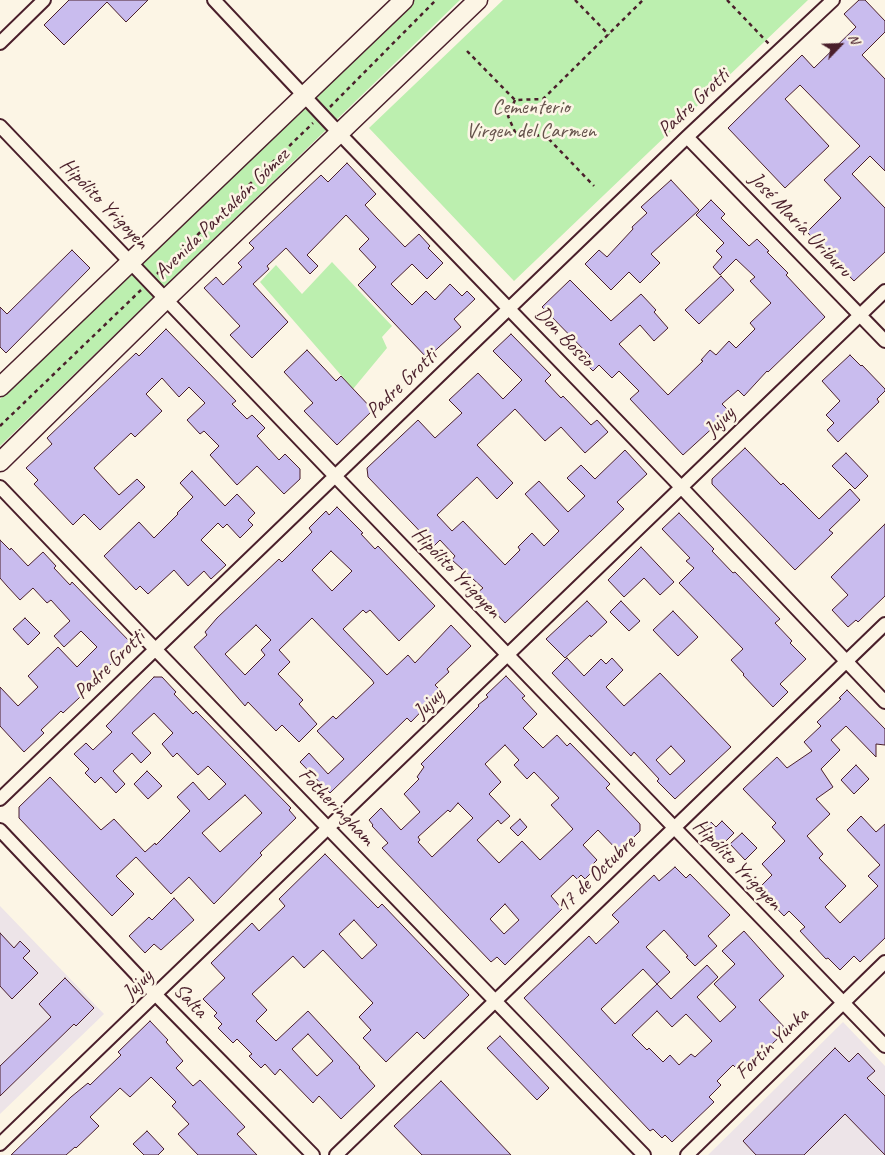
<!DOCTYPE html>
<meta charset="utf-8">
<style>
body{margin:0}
#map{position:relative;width:885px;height:1155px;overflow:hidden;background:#fcf5e5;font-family:Caveat,sans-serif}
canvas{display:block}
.north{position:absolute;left:815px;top:20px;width:50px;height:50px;-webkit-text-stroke:4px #fcf5e5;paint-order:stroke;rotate:66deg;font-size:14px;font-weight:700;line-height:20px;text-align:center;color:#4a1f2b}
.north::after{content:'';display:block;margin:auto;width:18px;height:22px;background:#4a1f2b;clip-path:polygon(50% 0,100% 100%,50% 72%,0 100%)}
</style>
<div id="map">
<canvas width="885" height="1155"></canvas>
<div class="north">N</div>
</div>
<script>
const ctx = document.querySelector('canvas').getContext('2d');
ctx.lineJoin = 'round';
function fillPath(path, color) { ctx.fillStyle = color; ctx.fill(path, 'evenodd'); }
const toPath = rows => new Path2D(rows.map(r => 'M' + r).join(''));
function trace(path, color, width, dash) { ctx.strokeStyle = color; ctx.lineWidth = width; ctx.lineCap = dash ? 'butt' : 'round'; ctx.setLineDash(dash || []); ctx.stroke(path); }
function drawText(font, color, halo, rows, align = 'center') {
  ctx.font = font + ' Caveat,sans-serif'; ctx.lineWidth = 5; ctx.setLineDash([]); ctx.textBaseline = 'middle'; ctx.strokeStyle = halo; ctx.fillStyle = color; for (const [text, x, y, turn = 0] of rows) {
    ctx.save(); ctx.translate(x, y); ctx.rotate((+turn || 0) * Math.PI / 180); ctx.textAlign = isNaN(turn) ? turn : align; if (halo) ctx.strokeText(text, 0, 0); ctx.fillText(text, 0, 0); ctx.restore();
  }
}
fillPath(toPath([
 [0,906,104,1014,0,1114],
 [843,1022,885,1066,885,1155,708,1155]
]), '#ede4e8');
fillPath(toPath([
 [410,0,460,0,0,446,0,399],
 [503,0,808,0,514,281,369,128],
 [332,262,392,326,382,337,387,348,353,389,260,282,276,265,302,294]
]), '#bcefaf');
const building = toPath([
 [69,0,148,0,126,22,107,2,64,45,44,25,69,0],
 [859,0,865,0,885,21,885,32,862,55,885,79,885,171,870,156,852,174,885,208,885,252,854,281,807,232,841,198,824,180,860,146,800,85,785,99,829,146,785,188,728,128,802,55,814,68,856,27,844,14,859,0],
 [347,163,376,194,365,205,376,217,405,247,419,234,430,246,428,248,443,263,427,279,412,264,391,284,412,305,426,291,435,300,450,284,462,296,467,291,475,299,454,319,461,327,427,358,358,285,376,267,359,249,369,239,346,215,307,255,318,266,310,274,286,248,267,266,269,269,253,284,288,322,252,358,230,335,240,326,204,288,216,277,223,285,242,267,238,263,254,248,249,243,321,175,328,182,347,163],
 [671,180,699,210,651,254,660,263,640,283,629,272,611,290,585,264,599,250,607,257,633,229,632,227,647,213,641,207,671,180],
 [711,200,725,214,721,218,749,246,757,239,769,251,767,252,788,273,786,275,825,317,768,372,767,371,744,396,738,390,722,404,730,412,683,455,630,399,639,391,619,371,612,378,599,365,593,371,584,362,590,356,542,307,570,280,611,321,641,294,656,310,654,312,668,328,654,341,640,325,619,344,668,395,703,361,701,360,710,350,716,355,729,341,736,348,755,329,750,323,771,303,750,281,755,277,736,259,720,275,713,267,722,257,716,251,724,243,696,215,711,200],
 [72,250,90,268,6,353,0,347,0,307,7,314,72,250],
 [721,276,734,290,699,324,685,310,721,276],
 [166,329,236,401,232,404,247,419,252,415,265,428,257,436,279,460,285,454,300,469,300,479,284,494,257,466,237,485,210,455,219,446,204,431,200,434,187,420,205,403,189,387,179,397,162,378,146,394,162,411,135,437,131,433,94,468,119,495,137,479,145,487,100,530,84,514,73,525,34,484,38,480,26,468,52,444,47,438,136,353,139,356,166,329],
 [511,334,551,375,545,381,561,398,563,396,591,425,597,420,608,432,585,453,561,427,545,441,515,409,477,445,513,483,497,499,477,477,437,515,452,531,463,521,505,565,520,550,518,547,532,533,544,546,559,531,525,494,539,481,568,512,585,496,567,478,581,465,595,479,625,450,647,474,617,502,624,509,505,623,477,593,483,588,452,560,455,556,440,540,434,546,368,477,367,468,418,420,435,438,462,413,449,400,478,373,503,399,522,380,493,351,511,334],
 [307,350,336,381,341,376,373,410,337,445,304,411,313,403,284,372,307,350],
 [850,355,861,366,862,365,885,389,885,391,877,399,879,402,838,442,827,430,834,423,826,415,840,401,822,381,850,355],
 [745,448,781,485,783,483,819,519,850,489,860,500,829,530,833,533,795,570,712,484,712,479,745,448],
 [846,453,868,476,855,489,832,466,846,453],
 [192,471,225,506,237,494,255,513,248,520,253,525,240,538,227,524,223,528,218,523,201,540,226,565,211,579,204,571,188,586,174,570,148,594,140,586,136,590,104,556,139,522,154,538,178,514,177,513,193,497,180,483,192,471],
 [337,507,363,533,361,534,375,549,378,546,435,606,399,641,370,610,366,613,363,610,343,629,387,675,408,655,415,663,451,625,471,646,447,669,449,672,435,685,441,691,411,722,407,718,330,793,300,762,309,753,328,774,344,759,317,731,333,716,336,719,374,683,372,680,312,618,279,650,290,662,278,674,303,700,299,704,317,724,299,742,282,725,276,731,248,702,245,706,194,647,207,635,205,632,217,618,279,559,282,562,312,532,309,528,326,511,329,515,337,507],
 [331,551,352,571,332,591,312,570,331,551],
 [256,625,271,640,261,650,265,655,245,675,225,654,256,625],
 [679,513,714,549,712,551,733,573,735,572,780,619,775,623,792,641,790,643,806,659,780,684,788,692,773,707,743,675,744,674,731,660,743,649,679,583,694,568,686,561,690,558,662,529,679,513],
 [885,524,885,596,858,622,856,620,848,627,832,610,848,595,831,577,885,524],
 [0,540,10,550,11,548,28,566,43,552,56,566,54,568,70,585,72,582,132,644,92,682,94,684,79,698,63,713,61,711,41,730,44,733,24,752,0,726,0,687,18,706,38,687,28,676,58,647,77,667,97,647,81,631,64,647,54,636,70,621,51,600,47,603,33,588,20,600,7,586,0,578,0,540],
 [641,547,674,582,660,595,644,578,624,597,608,580,641,547],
 [587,601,607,622,591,637,590,635,565,658,546,639,587,601],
 [621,601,640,621,629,631,610,612,621,601],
 [673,611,698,637,678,656,653,630,673,611],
 [25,618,40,633,28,645,13,629,25,618],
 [567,658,584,676,601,659,606,664,612,658,623,670,606,687,624,706,660,673,731,747,675,799,657,781,659,779,634,752,631,756,552,673,567,658],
 [671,746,685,761,670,775,656,760,671,746],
 [506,676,525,696,522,698,537,714,523,728,543,748,557,735,567,746,570,743,610,784,606,788,640,824,640,831,619,852,598,830,583,845,597,860,590,867,593,871,585,879,581,875,577,879,573,875,551,896,562,909,505,965,497,957,491,962,382,848,388,843,372,826,373,825,369,820,381,808,401,830,420,812,404,794,419,779,417,777,424,767,421,764,479,706,478,705,488,697,486,695,506,676],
 [505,745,519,760,514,765,527,779,534,772,559,798,551,805,573,829,540,860,522,841,499,863,477,840,498,820,501,824,510,816,489,794,501,782,485,764,505,745],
 [458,803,473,818,432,857,418,842,420,840,418,837,448,810,450,812,458,803],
 [505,904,519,920,504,934,490,919,505,904],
 [154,677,162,677,176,692,174,694,193,714,196,711,291,808,289,810,296,818,260,853,262,855,214,904,189,877,171,894,136,857,116,876,134,894,112,916,19,818,19,807,50,777,101,830,114,819,145,852,155,843,156,845,190,811,177,797,193,782,209,800,226,784,208,766,198,775,177,753,173,757,162,744,173,733,154,713,132,733,151,753,141,763,132,753,113,771,125,784,116,793,101,777,95,783,85,773,89,769,74,754,86,743,93,750,112,732,106,726,154,677],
 [245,795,262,813,220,852,202,833,245,795],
 [847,690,885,729,885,745,876,744,876,757,846,726,831,740,840,750,821,769,833,787,816,799,830,814,807,836,823,854,819,858,846,886,825,907,840,923,878,886,868,876,880,865,847,830,861,816,876,832,885,824,885,938,860,962,854,956,840,970,828,958,826,959,800,931,805,927,789,911,784,916,758,889,772,875,762,864,785,841,772,827,776,823,743,789,777,757,787,768,812,751,804,742,821,726,817,722,841,699,839,698,847,690],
 [856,765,869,779,854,794,841,780,856,765],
 [147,771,162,786,148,799,134,784,147,771],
 [520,819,527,827,518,836,510,828,520,819],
 [722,821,734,833,719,848,702,830,711,822,716,827,722,821],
 [742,833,757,848,745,860,730,844,742,833],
 [325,854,378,908,382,904,469,995,424,1039,417,1032,386,1062,363,1038,371,1030,359,1017,373,1003,323,950,304,968,293,956,252,994,267,1010,256,1021,276,1041,308,1011,360,1067,359,1068,375,1086,341,1119,319,1096,313,1103,280,1069,275,1075,265,1064,261,1068,249,1056,252,1054,237,1039,233,1043,218,1028,222,1024,214,1016,217,1013,203,999,225,978,211,963,252,923,259,931,285,906,279,899,325,854],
 [354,920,377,945,362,959,339,934,354,920],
 [308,1034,333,1061,317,1076,292,1049,308,1034],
 [675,867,686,878,690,874,730,915,708,936,717,946,695,966,686,957,688,956,664,930,646,947,670,972,657,984,643,969,601,1009,615,1024,657,984,671,999,707,965,718,977,697,997,720,1022,736,1007,714,984,735,964,722,951,744,931,784,976,759,1000,787,1030,741,1073,733,1065,717,1081,721,1085,709,1097,714,1102,672,1142,665,1135,662,1138,653,1129,650,1131,524,998,589,936,596,944,619,922,612,915,654,875,659,881,675,867],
 [657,1011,672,1027,686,1014,712,1041,695,1057,691,1054,679,1065,670,1055,663,1062,649,1048,647,1050,632,1035,657,1011],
 [174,898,194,920,161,950,154,944,145,953,129,936,149,917,152,920,174,898],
 [0,933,14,948,20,941,30,951,23,958,38,973,12,999,0,986,0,933],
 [65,978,94,1008,76,1026,74,1024,0,1096,0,1066,51,1017,39,1004,65,978],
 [150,1021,168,1040,166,1042,183,1061,176,1068,193,1086,200,1080,245,1127,237,1134,257,1155,198,1155,178,1134,189,1124,172,1106,176,1102,151,1077,130,1097,120,1088,90,1117,99,1126,76,1148,75,1147,66,1155,11,1155,71,1097,88,1083,90,1085,121,1055,118,1052,150,1021],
 [500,1036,549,1088,537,1100,487,1048,500,1036],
 [835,1048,849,1062,858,1053,875,1071,867,1078,885,1096,885,1155,845,1114,804,1155,756,1155,743,1141,835,1048],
 [441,1081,460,1101,511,1155,422,1155,394,1126,441,1081],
 [147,1131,164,1149,158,1155,144,1155,133,1144,147,1131]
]);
fillPath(building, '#c9bcee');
trace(building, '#4a1f2b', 1);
const minor = toPath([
 [214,0,339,133,681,487,885,702],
 [0,43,44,0],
 [0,126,335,476,885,1046],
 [687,137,885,341],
 [0,487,155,649,644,1155],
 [0,799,687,137,833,0],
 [0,830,156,995,313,1155],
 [0,1144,885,291],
 [336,1155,885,624],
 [687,1155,885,962]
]);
const secondary = toPath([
 [0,387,404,0],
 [0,462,166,299,478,0]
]);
trace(minor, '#4a1f2b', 16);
trace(secondary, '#4a1f2b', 21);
trace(toPath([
 [575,0,609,35],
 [727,0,769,44],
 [467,51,515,100,543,99,643,0],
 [515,100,508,116,515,132,532,137,544,134,594,186],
 [330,107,436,0],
 [157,274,313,123],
 [0,426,141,290]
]), '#4a1f2b', 2.5, [4, 4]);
trace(minor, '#fcf5e5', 12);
trace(secondary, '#fcf5e5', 18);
drawText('21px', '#4a1f2b', '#fcf5e5', [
 ["Padre Grotti",694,103,-43],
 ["Hipólito Yrigoyen",104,204,46],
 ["Avenida Pantaleón Gómez",222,214,-44],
 ["José María Uriburu",800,225,46],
 ["Don Bosco",564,337,46],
 ["Padre Grotti",402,384,-44],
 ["Jujuy",720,422,-44],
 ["Hipólito Yrigoyen",456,573,46],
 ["Padre Grotti",110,665,-44],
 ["Jujuy",429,704,-44],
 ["Fotheringham",336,807,46],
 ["Hipólito Yrigoyen",737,865,46],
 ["17 de Octubre",596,875,-44],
 ["Jujuy",138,985,-44],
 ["Salta",190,1001,46],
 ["Fortín Yunka",772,1044,-44]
]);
drawText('21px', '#66534c', '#fcf5e5', [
 ["Cementerio",531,107],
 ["Virgen del Carmen",531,131]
]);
</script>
